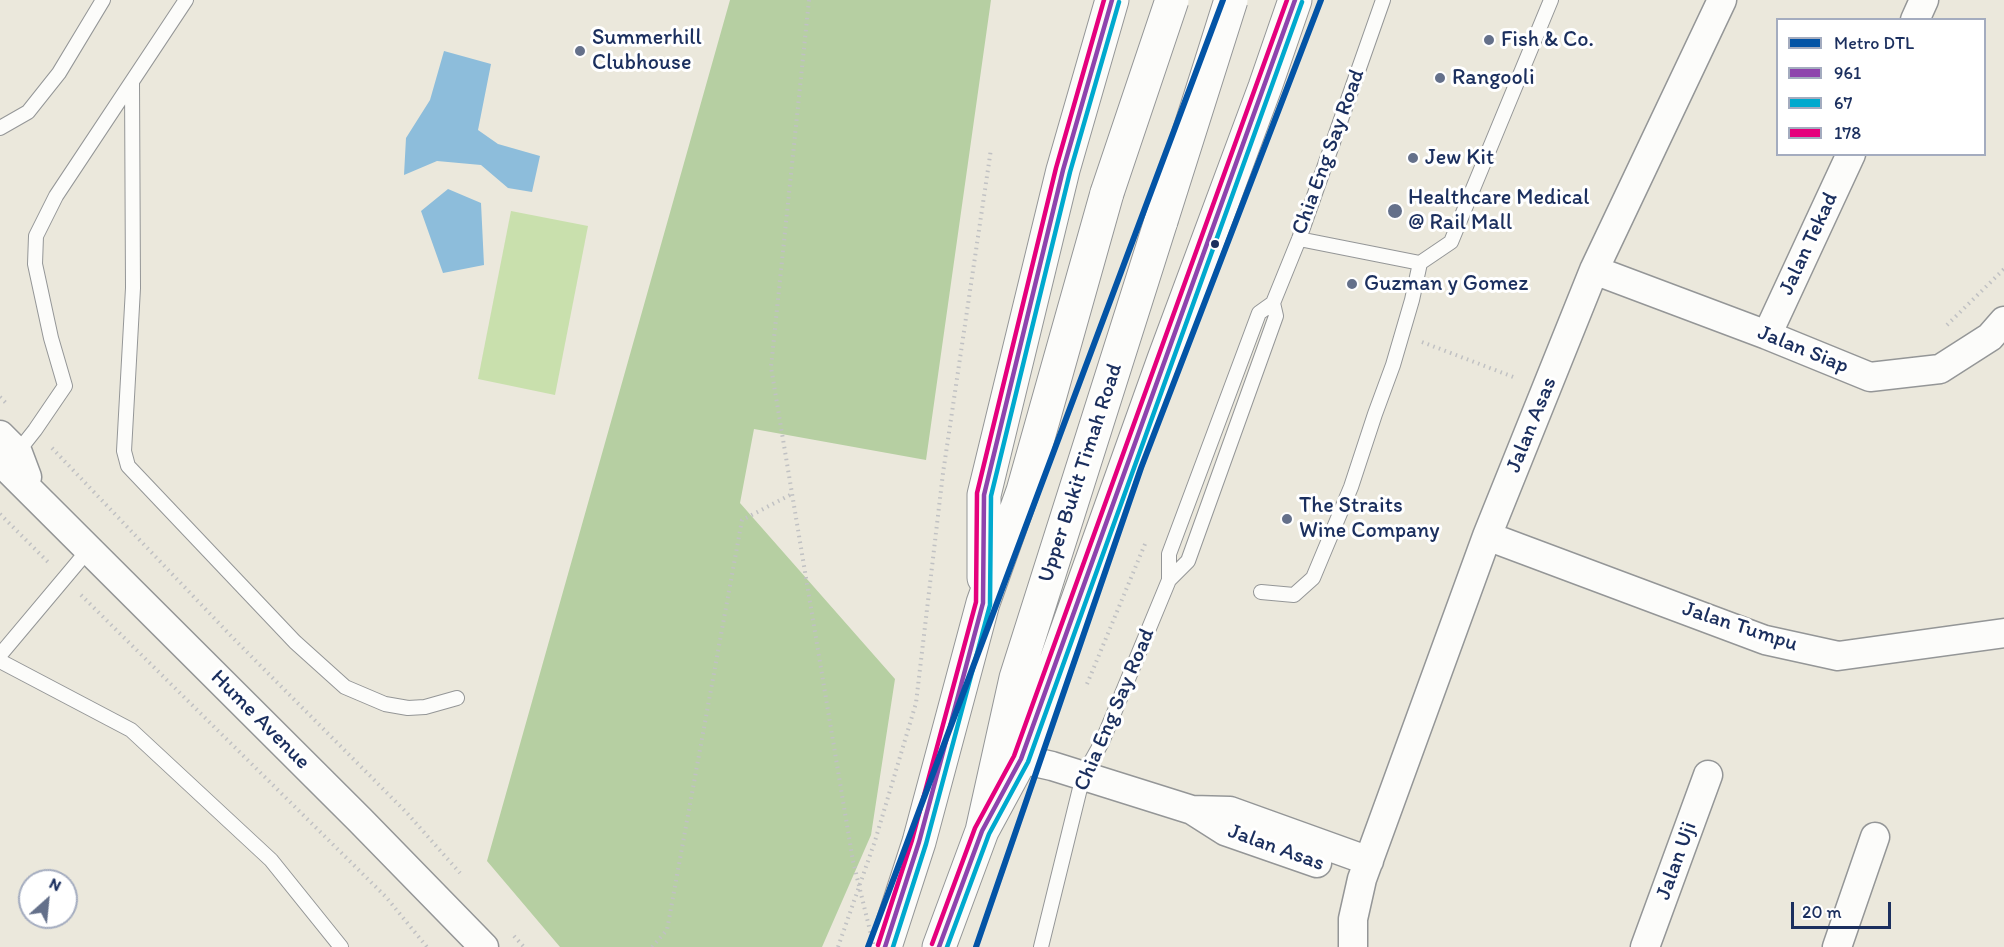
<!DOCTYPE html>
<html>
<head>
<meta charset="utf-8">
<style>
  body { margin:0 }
  #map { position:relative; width:2004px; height:947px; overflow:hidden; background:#ebe8dc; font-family:Itim,sans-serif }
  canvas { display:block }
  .legend { position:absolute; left:1776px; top:18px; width:210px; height:138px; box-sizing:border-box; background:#fff; border:2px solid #a4acbf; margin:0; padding:8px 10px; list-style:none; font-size:18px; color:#1b2f5e }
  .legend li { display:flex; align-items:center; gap:12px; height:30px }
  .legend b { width:30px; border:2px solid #a4acbf }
  .north { position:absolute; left:18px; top:869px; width:60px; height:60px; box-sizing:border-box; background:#fff; border:2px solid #a4acbf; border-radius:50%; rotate:27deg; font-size:16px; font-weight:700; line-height:24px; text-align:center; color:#1b2f5e }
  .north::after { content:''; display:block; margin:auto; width:21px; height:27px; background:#64708a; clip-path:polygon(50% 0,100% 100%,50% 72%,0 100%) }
  .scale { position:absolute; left:1791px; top:902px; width:100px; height:27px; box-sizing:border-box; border:3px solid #1b2f5e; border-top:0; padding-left:8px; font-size:18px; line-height:21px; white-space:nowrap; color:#1b2f5e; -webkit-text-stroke:4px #fff; paint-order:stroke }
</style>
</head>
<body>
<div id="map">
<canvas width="2004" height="947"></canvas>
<ul class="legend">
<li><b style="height:8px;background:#0354a6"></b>Metro DTL</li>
<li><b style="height:8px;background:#8e44ad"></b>961</li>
<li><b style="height:8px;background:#00a9ce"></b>67</li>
<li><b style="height:8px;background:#e5007d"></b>178</li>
</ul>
<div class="north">N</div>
<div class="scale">20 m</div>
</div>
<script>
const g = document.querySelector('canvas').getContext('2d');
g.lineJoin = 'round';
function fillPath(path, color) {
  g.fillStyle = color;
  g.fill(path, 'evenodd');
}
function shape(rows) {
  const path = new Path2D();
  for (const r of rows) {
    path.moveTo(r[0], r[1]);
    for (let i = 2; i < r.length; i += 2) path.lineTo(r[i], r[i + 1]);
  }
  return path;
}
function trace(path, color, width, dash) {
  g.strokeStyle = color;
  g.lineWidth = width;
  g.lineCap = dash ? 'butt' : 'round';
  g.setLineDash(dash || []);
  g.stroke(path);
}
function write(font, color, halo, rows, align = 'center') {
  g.font = font + ' Itim,sans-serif';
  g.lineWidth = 6;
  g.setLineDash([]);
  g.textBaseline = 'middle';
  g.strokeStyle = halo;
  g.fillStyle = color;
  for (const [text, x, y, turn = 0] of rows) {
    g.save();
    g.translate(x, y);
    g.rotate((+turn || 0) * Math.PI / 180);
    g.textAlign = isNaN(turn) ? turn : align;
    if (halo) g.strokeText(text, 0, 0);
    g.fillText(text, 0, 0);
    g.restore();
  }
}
fillPath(shape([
  [511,211,588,226,555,395,478,379]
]), '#c9e0ad');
fillPath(shape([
  [730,0,991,0,926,460,754,429,740,503,895,679,871,835,822,947,560,947,487,861]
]), '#b6cfa2');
fillPath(shape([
  [444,51,491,64,478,130,498,144,540,156,532,192,508,188,481,165,437,161,404,175,406,138,430,100],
  [448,189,481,203,484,265,443,273,421,211]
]), '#8dbddb');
const service = shape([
  [132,82,133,288,124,451,128,466,295,642,345,687,385,704,408,708,425,707,457,698],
  [0,128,28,112,59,73,103,0],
  [1299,239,1420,263,1451,242,1551,0],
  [16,454,35,430,65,386,51,338,35,264,36,236,56,196,186,0],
  [1169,580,1169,554,1259,313,1273,303,1299,239,1383,0],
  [1261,592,1294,595,1313,578,1351,487,1375,414,1393,365,1412,300,1420,263],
  [0,655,89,549],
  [0,661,131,730,271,860,341,947],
  [1041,947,1083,776,1102,742,1169,580,1188,561,1276,316,1273,303]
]);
const minor = shape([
  [1915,20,1924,0],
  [1594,270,1767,335,1870,377,1940,369,1990,337,2004,321],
  [1767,335,1851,154],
  [0,435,18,453,27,477],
  [0,461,360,820,484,947],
  [1487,536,1765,640,1838,656,2004,633],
  [1021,759,1052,766,1192,810,1230,811,1369,861],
  [1192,810,1225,831,1317,863],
  [1353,947,1353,919,1362,879,1487,536,1594,270,1722,0],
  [1645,947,1708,775],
  [1837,947,1875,837]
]);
const trunk = shape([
  [984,578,984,495,1063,170,1112,0],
  [982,831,1021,759,1164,359,1265,87,1295,0],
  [885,947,919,842,983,603,1023,491,1107,193],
  [939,947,982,831,1016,678,1161,221]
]);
trace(service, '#949697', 16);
trace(minor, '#949697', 31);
trace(trunk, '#949697', 35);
trace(shape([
  [809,0,771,367,853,861],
  [1947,325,2004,269],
  [1422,342,1516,378],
  [0,397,8,405],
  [52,448,234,639,407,813,460,873],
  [0,514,48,562],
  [81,595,386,897,427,947],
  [1087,684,1145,544],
  [514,936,524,947],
  [652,947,667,930,742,520,792,494],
  [838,947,875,841,916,703,943,473,991,149]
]), '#c0c1c3', 4, [1.5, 4.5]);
trace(service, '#fcfcfa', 14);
trace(minor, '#fcfcfa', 28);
trace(trunk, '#fcfcfa', 33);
const trunkBridge = shape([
  [1107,193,1172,0],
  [1161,221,1231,0]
]);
trace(trunkBridge, '#949697', 35, []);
trace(shape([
  [853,861,874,947]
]), '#c0c1c3', 4, [1.5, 4.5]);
trace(trunkBridge, '#fcfcfa', 33);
trace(shape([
  [885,947,919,842,983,603,984,495,1063,170,1112,0],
  [939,947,982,831,1021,759,1295,0]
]), '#8e44ad', 4.5);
trace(shape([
  [893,947,926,844,990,605,991,496,1070,172,1119,2],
  [947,947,989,834,1028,762,1302,2]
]), '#00a9ce', 4.5);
trace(shape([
  [932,944,975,828,1014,756,1287,0],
  [878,945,912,840,976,602,977,493,1056,168,1104,0]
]), '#e5007d', 4.5);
trace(shape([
  [868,947,1223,0],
  [976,947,1141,468,1321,0]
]), '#0354a6', 6);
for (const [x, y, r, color] of [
  [1489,40,6,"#64708a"],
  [580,51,6,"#64708a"],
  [1440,78,6,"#64708a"],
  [1413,158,6,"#64708a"],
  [1395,211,8,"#64708a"],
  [1215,244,5,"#1b2f5e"],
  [1352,284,6,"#64708a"],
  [1287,519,6,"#64708a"]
]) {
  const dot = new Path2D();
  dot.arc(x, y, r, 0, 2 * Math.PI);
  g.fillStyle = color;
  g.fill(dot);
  trace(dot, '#fff', 2);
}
write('22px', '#1b2f5e', '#fff', [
  ["Summerhill",592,38],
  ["Clubhouse",592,63],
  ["Fish & Co.",1501,40],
  ["Rangooli",1452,78],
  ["Jew Kit",1425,158],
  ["Healthcare Medical",1408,198],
  ["@ Rail Mall",1408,223],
  ["Guzman y Gomez",1364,284],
  ["The Straits",1299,506],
  ["Wine Company",1299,531]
], 'left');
write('22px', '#1b2f5e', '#fff', [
  ["Chia Eng Say Road",1329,152,-70],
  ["Jalan Tekad",1809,244,-65],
  ["Jalan Siap",1803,350,22],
  ["Jalan Asas",1532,425,-68],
  ["Upper Bukit Timah Road",1081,473,-72],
  ["Jalan Tumpu",1740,627,18],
  ["Chia Eng Say Road",1115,710,-67],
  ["Hume Avenue",260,720,45],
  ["Jalan Asas",1276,848,20],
  ["Jalan Uji",1677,861,-70]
]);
</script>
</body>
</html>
